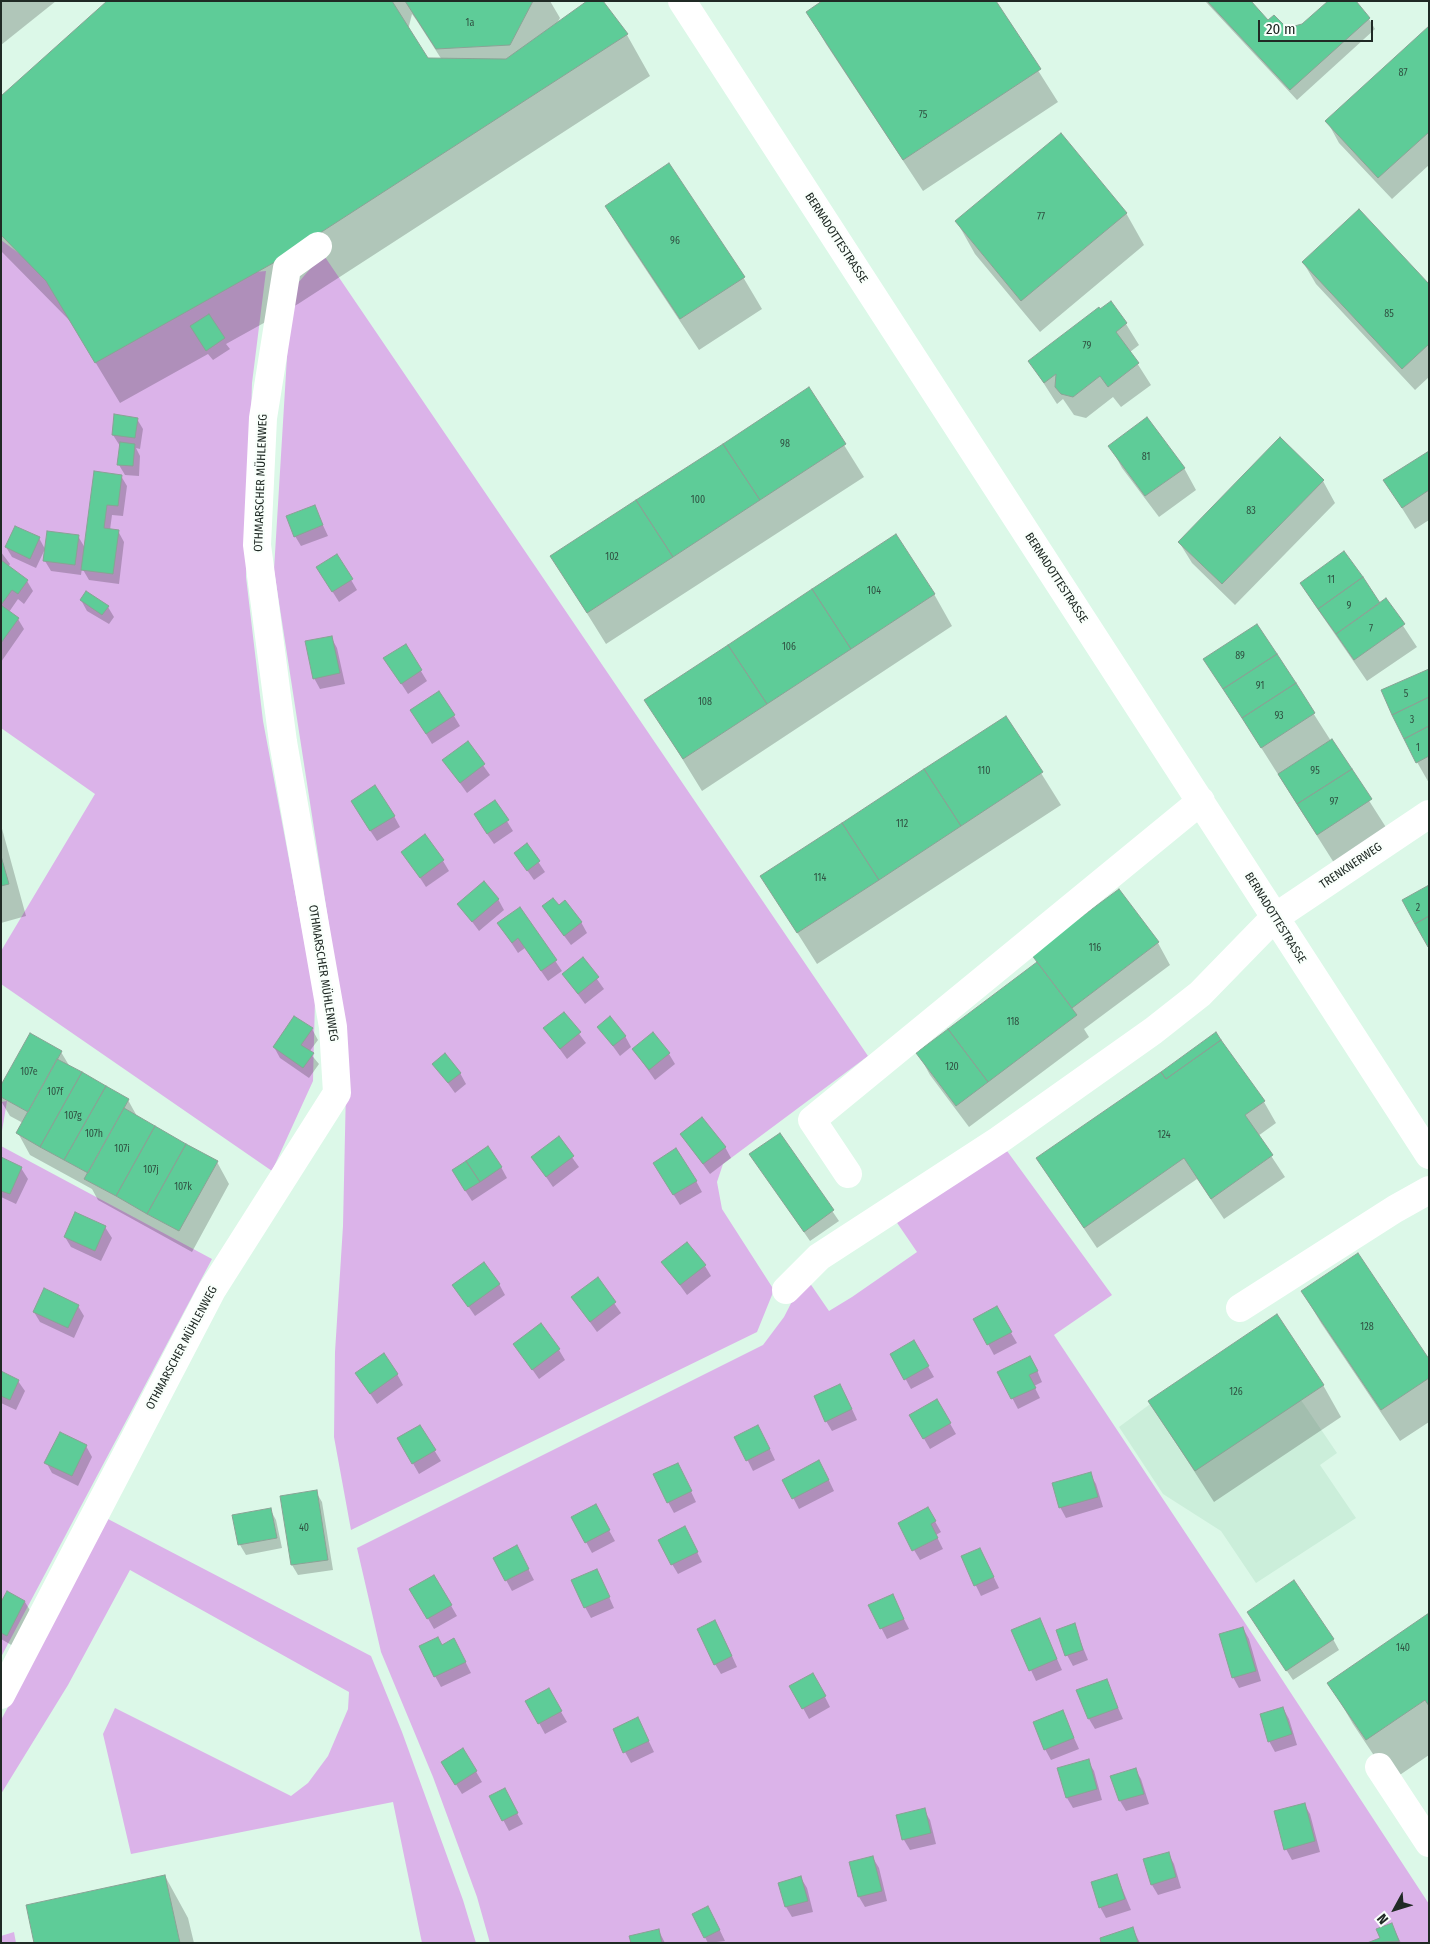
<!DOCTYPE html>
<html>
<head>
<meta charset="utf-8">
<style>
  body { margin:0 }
  #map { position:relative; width:1430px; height:1944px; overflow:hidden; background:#dcf8e8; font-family:"Fira Sans Condensed",sans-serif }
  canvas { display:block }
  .frame { position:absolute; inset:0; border:2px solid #202a25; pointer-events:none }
  .north { position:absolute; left:1370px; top:1884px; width:50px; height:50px; -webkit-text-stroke:4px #f9fffb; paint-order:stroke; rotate:231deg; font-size:14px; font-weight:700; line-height:20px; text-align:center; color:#202a25 }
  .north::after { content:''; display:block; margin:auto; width:18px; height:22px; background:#202a25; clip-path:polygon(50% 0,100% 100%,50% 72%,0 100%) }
  .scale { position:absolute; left:1258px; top:20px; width:115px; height:22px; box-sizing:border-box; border:2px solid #202a25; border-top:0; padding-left:6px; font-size:15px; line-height:18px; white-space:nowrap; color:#202a25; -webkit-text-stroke:4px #f9fffb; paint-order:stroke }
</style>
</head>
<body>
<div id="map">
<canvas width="1430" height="1944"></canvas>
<div class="frame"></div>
<div class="north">N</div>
<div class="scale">20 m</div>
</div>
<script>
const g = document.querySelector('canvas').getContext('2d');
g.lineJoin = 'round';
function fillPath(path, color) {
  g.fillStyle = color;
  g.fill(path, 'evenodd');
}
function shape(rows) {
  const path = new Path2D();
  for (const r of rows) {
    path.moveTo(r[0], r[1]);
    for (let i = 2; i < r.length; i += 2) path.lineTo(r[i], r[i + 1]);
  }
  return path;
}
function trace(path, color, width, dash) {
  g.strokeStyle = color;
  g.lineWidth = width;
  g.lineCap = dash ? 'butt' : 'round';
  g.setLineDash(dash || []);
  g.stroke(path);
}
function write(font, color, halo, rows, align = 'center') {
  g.font = font + ' "Fira Sans Condensed",sans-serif';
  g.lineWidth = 4.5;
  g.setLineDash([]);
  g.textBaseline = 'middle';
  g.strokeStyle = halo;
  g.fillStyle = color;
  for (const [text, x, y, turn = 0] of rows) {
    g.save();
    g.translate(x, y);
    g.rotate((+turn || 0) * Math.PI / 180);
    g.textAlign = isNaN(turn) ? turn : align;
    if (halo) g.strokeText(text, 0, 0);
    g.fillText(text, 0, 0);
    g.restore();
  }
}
fillPath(shape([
  [1218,1354,1268,1368,1301,1400,1337,1453,1320,1465,1356,1518,1256,1583,1221,1531,1163,1494,1119,1427]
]), '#cbeeda');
fillPath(shape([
  [1,240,51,277,233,274,266,271,252,383,246,577,263,721,315,998,313,1081,272,1171,1,984,1,951,95,794,1,728],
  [323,254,868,1056,723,1164,717,1182,722,1209,774,1290,757,1332,351,1530,334,1437,335,1352,343,1226,347,1042,274,570,291,291],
  [7,1101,1,1137,1,1102],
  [999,1140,1112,1295,1054,1335,1230,1600,1429,1904,1429,1943,490,1943,477,1897,433,1777,381,1652,357,1548,763,1345,784,1317,805,1276,829,1311,852,1297,917,1252,889,1211],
  [1,1146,212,1259,1,1657],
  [108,1519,371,1656,402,1732,463,1900,476,1943,422,1943,393,1802,131,1854,103,1734,115,1708,291,1796,308,1783,328,1756,348,1709,349,1692,130,1570,68,1685,1,1794,1,1720],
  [14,1932,16,1943,1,1943,1,1936]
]), '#dbb3e9');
fillPath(shape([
  [1,1,56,1,1,45],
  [109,1,550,1,560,18,556,25,601,1,627,35,650,76,298,304,226,344,230,349,213,360,208,354,120,403,71,322,1,251,1,98],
  [412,14,417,21,442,60,427,60,408,30],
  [994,1,1058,102,923,191,826,44,808,12],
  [1205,1,1249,1,1268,22,1287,29,1369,19,1375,29,1297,100],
  [1429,27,1429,165,1392,199,1339,143,1327,121],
  [606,206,743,277,762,309,699,350,625,238],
  [1126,213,1144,245,1040,332,975,254,957,222],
  [1303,262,1429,286,1429,377,1415,390,1316,284],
  [1126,324,1139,345,1130,352,1151,385,1121,407,1113,397,1086,418,1074,415,1063,399,1057,404,1030,362],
  [809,389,864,477,606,644,552,557],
  [137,419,143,429,140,449,136,448,140,456,139,476,125,475,119,465,120,446,113,435],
  [1110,446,1184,468,1196,490,1159,517,1122,468],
  [1429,452,1429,520,1415,529,1385,481],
  [121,476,127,486,123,516,112,515,110,530,118,531,124,542,119,584,89,580,82,568,81,575,51,571,45,561,78,536,85,548],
  [1323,481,1335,503,1235,605,1192,563,1179,542],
  [314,506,328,536,301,546,295,536],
  [39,538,45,549,36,568,12,557,6,547],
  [1,552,10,564,8,567,27,581,33,591,24,604,18,599,9,612,18,619,24,629,1,662],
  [337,556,357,590,339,602,324,578],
  [1301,583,1380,604,1386,600,1417,647,1367,681,1314,604],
  [934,594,952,626,702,791,646,700],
  [81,600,108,607,114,617,109,624,87,611],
  [1257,625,1389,832,1336,866,1205,659],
  [331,637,337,648,345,684,320,689,314,678],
  [405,645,427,681,408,694,391,668],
  [1429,670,1429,783,1417,762],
  [454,716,460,726,432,744,418,721],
  [1006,717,1061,805,817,964,762,877],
  [467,743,490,775,467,793,444,761],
  [495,802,513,831,494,844,481,825],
  [358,812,394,816,400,827,377,841],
  [1,825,26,916,1,923],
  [527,845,545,872,534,880,522,863],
  [403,852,443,861,449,871,426,887],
  [1118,890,1158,943,1170,965,1084,1029,1089,1037,969,1127,930,1075,918,1053,1038,963],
  [498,899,504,910,479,931,459,904],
  [520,909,562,971,548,981,525,948,518,953,499,924],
  [550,917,581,922,587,933,571,945],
  [582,958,604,989,585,1004,563,974],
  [564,1014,586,1043,567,1059,545,1029],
  [599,1027,625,1036,631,1047,620,1056],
  [312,1029,318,1040,309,1052,319,1064,309,1078,280,1058,274,1047],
  [633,1049,669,1054,675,1064,655,1080],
  [61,1052,70,1067,128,1100,138,1118,217,1162,229,1184,192,1252,98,1200,92,1189,30,1155,18,1133,23,1123,10,1116,1,1101,1,1088],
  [434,1064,460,1073,466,1084,455,1093],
  [1264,1102,1276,1123,1258,1136,1285,1177,1224,1219,1197,1179,1097,1248,1037,1159],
  [681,1134,725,1147,731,1158,710,1174],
  [780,1134,839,1221,810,1241,757,1164],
  [558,1138,579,1167,553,1187,533,1158],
  [1,1159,21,1168,28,1179,16,1204,1,1197],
  [501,1167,507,1178,472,1201,459,1181],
  [660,1173,696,1181,702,1192,680,1205],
  [76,1214,105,1227,112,1238,101,1261,71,1247,65,1237],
  [663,1262,705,1266,711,1276,687,1295],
  [597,1279,621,1313,597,1332,579,1307],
  [499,1284,505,1295,475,1316,454,1285],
  [1302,1291,1429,1361,1429,1422,1400,1441,1321,1323],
  [78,1306,84,1316,74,1338,40,1322,34,1312],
  [996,1308,1017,1343,994,1355,975,1320],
  [914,1342,934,1377,911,1389,892,1354],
  [515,1345,559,1350,565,1360,539,1379],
  [1036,1368,1042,1382,1034,1386,1040,1398,1018,1409,999,1373],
  [1,1373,18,1381,25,1391,16,1410,1,1403],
  [357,1374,397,1374,403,1385,377,1404],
  [1323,1385,1341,1417,1214,1502,1149,1401],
  [846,1396,857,1420,832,1431,826,1421],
  [937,1401,956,1434,930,1449,911,1416],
  [419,1426,441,1461,419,1474,399,1439],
  [736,1437,764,1437,775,1460,753,1471],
  [86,1446,92,1457,78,1486,52,1473,46,1462],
  [825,1472,834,1491,799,1509,784,1480],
  [1090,1474,1096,1484,1103,1507,1066,1518,1060,1507],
  [683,1475,696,1502,674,1513,668,1502],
  [316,1492,322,1502,333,1570,298,1575,292,1565],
  [270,1509,276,1520,282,1548,246,1555,240,1545,234,1516],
  [928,1509,941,1532,936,1535,943,1549,920,1560,914,1550],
  [601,1516,615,1541,592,1553,573,1518],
  [690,1538,702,1562,678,1574,672,1564],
  [980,1549,999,1588,981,1596,962,1557],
  [522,1557,534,1580,512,1591,494,1558],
  [434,1576,457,1616,434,1629,411,1589],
  [602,1581,614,1608,591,1618,585,1607],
  [892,1595,909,1629,887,1639,870,1606],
  [25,1602,31,1612,13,1646,1,1639,1,1604],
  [1429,1614,1429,1755,1391,1781,1353,1724,1329,1683],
  [1039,1619,1062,1670,1036,1681,1013,1631],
  [1254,1622,1333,1639,1339,1650,1293,1680],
  [1074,1625,1088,1660,1073,1666,1067,1655],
  [1243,1628,1249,1639,1261,1681,1239,1688,1233,1677],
  [721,1632,737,1667,721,1674,715,1664],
  [442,1646,460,1651,471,1673,441,1687,435,1676],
  [1106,1680,1123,1719,1095,1729,1089,1719],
  [819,1685,830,1707,809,1719,791,1686],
  [548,1690,567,1722,545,1734,527,1701],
  [1283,1708,1289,1719,1297,1745,1275,1752,1269,1741],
  [1062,1711,1079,1749,1051,1760,1045,1749],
  [643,1729,654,1752,631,1763,625,1752],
  [463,1749,482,1782,462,1794,442,1762],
  [1088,1761,1094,1771,1102,1800,1073,1808,1067,1798,1059,1769],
  [1135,1769,1141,1779,1149,1804,1126,1811,1120,1801],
  [504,1790,523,1824,509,1831,491,1797],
  [1304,1804,1310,1814,1320,1852,1292,1860,1286,1849],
  [924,1810,930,1820,936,1844,910,1850,904,1840,898,1816],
  [1168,1853,1174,1864,1181,1888,1158,1895,1152,1885],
  [873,1858,879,1868,887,1901,865,1907,859,1897,851,1863],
  [165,1876,188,1918,194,1943,36,1943],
  [1117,1876,1131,1910,1106,1918,1100,1907],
  [801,1878,807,1888,813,1912,792,1917,786,1907,780,1883],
  [693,1915,714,1918,725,1941,708,1943],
  [1392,1925,1401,1943,1371,1943,1381,1939],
  [1133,1929,1140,1943,1102,1943],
  [659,1931,665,1943,632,1943]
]), '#0003');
const building = shape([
  [107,1,392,1,428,58,506,59,587,1,603,1,628,34,275,262,95,363,46,281,1,235,1,96,107,1],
  [405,1,533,1,510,45,436,49,405,1],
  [822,1,996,1,1041,69,903,160,806,12,822,1],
  [1207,1,1251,1,1268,20,1274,15,1287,28,1302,24,1328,1,1356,1,1370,18,1290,90,1207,1],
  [1429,26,1429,132,1378,178,1325,121,1429,26],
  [1061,133,1127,213,1021,301,955,221,1061,133],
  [669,163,745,277,680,319,605,206,669,163],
  [1359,209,1429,284,1429,344,1402,369,1302,262,1359,209],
  [1111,301,1127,323,1116,332,1139,363,1108,387,1100,376,1073,397,1061,394,1055,387,1056,374,1044,383,1028,361,1099,307,1100,309,1111,301],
  [209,314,225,338,206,351,190,326,209,314],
  [809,387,846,444,760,500,723,444,809,387],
  [114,414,138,418,135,438,112,435,114,414],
  [1147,417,1185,468,1145,496,1108,446,1147,417],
  [1280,437,1324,480,1222,584,1178,542,1280,437],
  [120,442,135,444,133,466,117,465,120,442],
  [723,444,760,500,673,557,636,500,723,444],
  [1429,451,1429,490,1402,508,1383,480,1429,451],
  [94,471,122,475,118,506,107,505,104,528,119,530,113,574,81,570,94,471],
  [636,500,673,557,587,613,550,556,636,500],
  [315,505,323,525,294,537,286,516,315,505],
  [15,526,40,537,30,559,5,547,15,526],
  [47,531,79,535,75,565,43,561,47,531],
  [896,534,935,594,851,649,812,589,896,534],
  [1344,551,1363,577,1318,609,1300,583,1344,551],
  [337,554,353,579,332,592,316,567,337,554],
  [1,560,28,580,18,594,12,590,1,605,19,618,1,643,1,560],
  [1363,577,1380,603,1336,634,1318,609,1363,577],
  [812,589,851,649,767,704,728,645,812,589],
  [86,591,109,606,102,615,80,600,86,591],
  [1386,598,1405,624,1354,660,1336,634,1386,598],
  [1257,624,1277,654,1223,689,1203,659,1257,624],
  [332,636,340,673,313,679,305,641,332,636],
  [406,644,422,670,401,684,383,658,406,644],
  [728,645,767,704,683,759,644,700,728,645],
  [1277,654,1296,683,1242,718,1223,689,1277,654],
  [1429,669,1429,697,1392,715,1381,690,1429,669],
  [1296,683,1315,713,1261,748,1242,718,1296,683],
  [439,691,455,715,426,734,410,710,439,691],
  [1429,697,1429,726,1404,739,1392,715,1429,697],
  [1006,716,1043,772,961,826,924,769,1006,716],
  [1429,726,1429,756,1416,763,1404,739,1429,726],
  [1332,739,1352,769,1297,804,1278,774,1332,739],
  [468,741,485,764,460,783,442,760,468,741],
  [924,769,961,826,879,880,842,823,924,769],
  [1352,769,1372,799,1317,835,1297,804,1352,769],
  [375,785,395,816,370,831,351,801,375,785],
  [495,800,509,820,487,834,474,814,495,800],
  [842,823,879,880,797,933,760,876,842,823],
  [425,834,444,860,420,878,401,852,425,834],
  [527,843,540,861,527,871,514,853,527,843],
  [1,856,9,884,1,886,1,856],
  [484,881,499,899,472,922,457,904,484,881],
  [1429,885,1429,916,1415,924,1402,900,1429,885],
  [1119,889,1159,942,1072,1008,1031,954,1119,889],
  [553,898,559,905,565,900,582,922,564,936,542,906,553,898],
  [520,907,557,960,541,971,518,938,512,943,497,923,520,907],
  [1429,916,1429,946,1428,947,1415,924,1429,916],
  [583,957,599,977,578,994,562,974,583,957],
  [1037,962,1077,1015,988,1082,948,1029,1037,962],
  [564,1012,581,1032,560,1049,543,1028,564,1012],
  [294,1016,313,1028,301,1045,314,1053,303,1068,273,1047,294,1016],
  [610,1016,626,1036,613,1046,597,1027,610,1016],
  [948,1029,988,1082,956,1106,916,1053,948,1029],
  [653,1032,670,1053,649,1070,632,1049,653,1032],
  [1216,1032,1221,1040,1166,1079,1161,1072,1216,1032],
  [30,1033,62,1051,28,1112,1,1097,1,1085,30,1033],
  [1221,1040,1265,1101,1245,1115,1273,1155,1211,1199,1184,1158,1084,1228,1036,1158,1161,1072,1166,1079,1221,1040],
  [445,1053,461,1073,448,1083,432,1064,445,1053],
  [57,1059,82,1072,40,1147,16,1133,57,1059],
  [82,1072,106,1086,64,1160,40,1147,82,1072],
  [106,1086,129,1099,88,1173,64,1160,106,1086],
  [124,1108,155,1126,116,1196,84,1179,124,1108],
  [702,1117,726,1147,703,1164,680,1134,702,1117],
  [155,1126,186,1144,147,1214,116,1196,155,1126],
  [780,1133,834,1210,804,1232,749,1154,780,1133],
  [559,1136,574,1156,546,1177,531,1157,559,1136],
  [186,1144,218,1161,179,1231,147,1214,186,1144],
  [488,1146,502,1167,480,1182,466,1161,488,1146],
  [676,1148,697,1181,673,1195,653,1163,676,1148],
  [1,1157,22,1167,10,1194,1,1191,1,1157],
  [466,1161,480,1182,465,1191,452,1170,466,1161],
  [75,1212,106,1226,95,1251,64,1237,75,1212],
  [687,1242,706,1265,680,1285,661,1262,687,1242],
  [1358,1253,1429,1359,1429,1378,1381,1410,1301,1291,1358,1253],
  [484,1262,500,1284,468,1307,452,1285,484,1262],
  [598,1277,616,1302,590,1322,571,1297,598,1277],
  [44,1288,79,1305,68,1328,33,1312,44,1288],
  [997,1306,1012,1332,987,1345,973,1319,997,1306],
  [1277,1314,1324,1385,1195,1471,1148,1401,1277,1314],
  [541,1323,560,1349,532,1370,513,1344,541,1323],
  [914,1340,929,1366,904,1380,890,1354,914,1340],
  [384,1353,398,1374,370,1394,355,1373,384,1353],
  [1030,1356,1038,1371,1029,1375,1036,1388,1011,1399,997,1372,1030,1356],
  [1,1371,19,1380,10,1400,1,1396,1,1371],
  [840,1384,852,1409,825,1422,814,1396,840,1384],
  [937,1399,951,1423,923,1439,909,1415,937,1399],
  [420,1425,436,1450,412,1464,397,1438,420,1425],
  [758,1425,770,1449,746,1461,734,1437,758,1425],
  [60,1432,87,1445,72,1476,44,1463,60,1432],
  [819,1460,829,1480,792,1499,782,1480,819,1460],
  [678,1463,692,1491,667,1503,653,1474,678,1463],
  [1091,1472,1098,1497,1059,1508,1052,1483,1091,1472],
  [317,1490,328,1560,291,1565,280,1496,317,1490],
  [596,1504,610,1530,585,1543,571,1517,596,1504],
  [928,1507,936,1521,931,1524,938,1538,912,1551,898,1523,928,1507],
  [271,1508,277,1538,238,1545,232,1515,271,1508],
  [685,1526,698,1552,671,1565,658,1540,685,1526],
  [517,1545,529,1569,505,1581,493,1558,517,1545],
  [980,1548,994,1577,974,1586,961,1556,980,1548],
  [597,1569,610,1597,584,1608,571,1580,597,1569],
  [434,1575,452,1605,427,1619,409,1589,434,1575],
  [1294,1580,1334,1639,1286,1671,1247,1612,1294,1580],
  [7,1591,25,1601,7,1636,1,1633,1,1602,7,1591],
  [893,1594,904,1619,880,1629,868,1605,893,1594],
  [1429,1613,1429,1706,1425,1700,1366,1740,1327,1683,1429,1613],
  [1040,1618,1057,1659,1029,1671,1011,1630,1040,1618],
  [715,1620,732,1656,714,1665,697,1629,715,1620],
  [1075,1623,1083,1650,1065,1656,1056,1630,1075,1623],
  [1243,1627,1256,1671,1232,1678,1219,1634,1243,1627],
  [438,1637,442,1645,454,1638,466,1662,434,1677,419,1646,438,1637],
  [813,1673,826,1696,802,1709,789,1686,813,1673],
  [1107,1679,1118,1708,1088,1719,1076,1690,1107,1679],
  [549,1688,562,1711,538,1724,525,1701,549,1688],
  [1283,1707,1292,1734,1268,1742,1260,1714,1283,1707],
  [1063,1710,1074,1738,1044,1750,1033,1722,1063,1710],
  [638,1717,649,1741,623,1753,613,1729,638,1717],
  [463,1748,477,1771,455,1785,441,1762,463,1748],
  [1089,1759,1097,1789,1066,1798,1057,1768,1089,1759],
  [1136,1768,1144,1794,1119,1801,1110,1776,1136,1768],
  [505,1788,518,1813,502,1821,489,1796,505,1788],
  [1305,1803,1315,1841,1284,1850,1274,1811,1305,1803],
  [925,1808,931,1833,902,1840,896,1815,925,1808],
  [1169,1852,1176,1877,1151,1885,1143,1859,1169,1852],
  [873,1856,882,1891,858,1897,849,1862,873,1856],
  [1117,1874,1125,1899,1099,1908,1091,1882,1117,1874],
  [165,1875,180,1943,34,1943,26,1905,165,1875],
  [801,1876,808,1901,785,1907,778,1883,801,1876],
  [708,1906,720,1930,704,1938,692,1914,708,1906],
  [1392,1923,1399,1941,1367,1943,1380,1938,1376,1929,1392,1923],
  [1133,1927,1138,1943,1101,1943,1100,1938,1133,1927],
  [659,1929,662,1943,631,1943,629,1936,659,1929]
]);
fillPath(building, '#5ecc98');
trace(building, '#89a395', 1);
trace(shape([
  [682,1,1429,1155],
  [848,1174,812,1120,1201,801],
  [786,1290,819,1257,999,1140,1153,1031,1200,994,1274,918,1429,814],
  [1240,1308,1395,1209,1429,1190],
  [1,1695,212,1290,337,1093,333,1027,283,742,257,545,263,418,287,268,318,246],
  [1379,1767,1429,1843]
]), '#fff', 28);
write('10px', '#305242', null, [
  ["1a",470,23],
  ["87",1403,73],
  ["75",923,115],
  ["77",1041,217],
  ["96",675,241],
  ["85",1389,314],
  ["79",1087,346],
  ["98",785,444],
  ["81",1146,457],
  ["100",698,500],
  ["83",1251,511],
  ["102",612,557],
  ["11",1331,580],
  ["104",874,591],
  ["9",1349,606],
  ["7",1371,629],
  ["106",789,647],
  ["89",1240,656],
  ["91",1260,686],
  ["5",1406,694],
  ["108",705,702],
  ["93",1279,716],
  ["3",1412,720],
  ["1",1418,748],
  ["110",984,771],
  ["95",1315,771],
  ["97",1334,802],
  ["112",902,824],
  ["114",820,878],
  ["2",1418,908],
  ["116",1095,948],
  ["118",1013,1022],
  ["120",952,1067],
  ["107e",29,1072],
  ["107f",55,1092],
  ["107g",73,1116],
  ["107h",94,1134],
  ["124",1164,1135],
  ["107i",122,1149],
  ["107j",151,1170],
  ["107k",183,1187],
  ["128",1367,1327],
  ["126",1236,1392],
  ["40",304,1528],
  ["140",1403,1648]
]);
write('12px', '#202a25', '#f9fffb', [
  ["BERNADOTTESTRASSE",836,238,57],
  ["OTHMARSCHER MÜHLENWEG",261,483,-88],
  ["BERNADOTTESTRASSE",1056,578,57],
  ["TRENKNERWEG",1351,866,-34],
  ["BERNADOTTESTRASSE",1275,918,58],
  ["OTHMARSCHER MÜHLENWEG",323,973,81],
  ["OTHMARSCHER MÜHLENWEG",182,1348,-62]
]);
</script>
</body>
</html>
